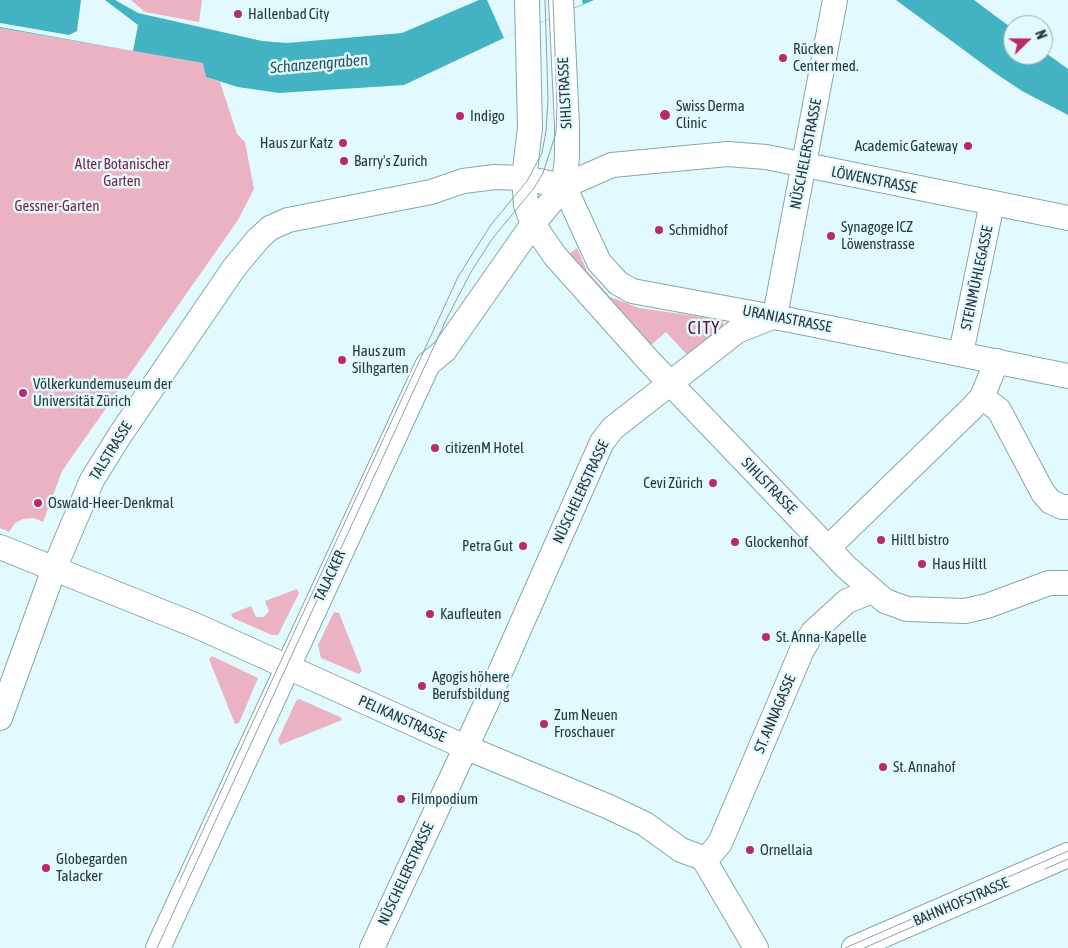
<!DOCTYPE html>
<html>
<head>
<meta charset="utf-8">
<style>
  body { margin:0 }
  #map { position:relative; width:1068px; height:948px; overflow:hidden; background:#e2f9fd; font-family:"Asap Condensed",sans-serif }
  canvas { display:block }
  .north { position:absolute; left:1003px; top:15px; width:50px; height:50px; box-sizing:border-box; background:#e2f9fd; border:1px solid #98acaf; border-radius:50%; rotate:68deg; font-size:14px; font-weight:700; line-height:20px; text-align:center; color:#29383a }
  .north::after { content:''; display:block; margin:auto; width:18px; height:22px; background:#b72c68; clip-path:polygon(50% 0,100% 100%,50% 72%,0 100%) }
</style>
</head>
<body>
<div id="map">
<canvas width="1068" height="948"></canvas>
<div class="north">N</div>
</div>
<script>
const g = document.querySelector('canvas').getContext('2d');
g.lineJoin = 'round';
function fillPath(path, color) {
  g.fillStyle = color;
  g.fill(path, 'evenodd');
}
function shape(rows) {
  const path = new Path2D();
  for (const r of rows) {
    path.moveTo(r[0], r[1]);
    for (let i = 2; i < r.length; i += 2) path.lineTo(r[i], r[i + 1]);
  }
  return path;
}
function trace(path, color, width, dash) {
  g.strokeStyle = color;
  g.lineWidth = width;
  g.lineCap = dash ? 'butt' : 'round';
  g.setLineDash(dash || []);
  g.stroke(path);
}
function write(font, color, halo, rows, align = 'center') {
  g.font = font + ' "Asap Condensed",sans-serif';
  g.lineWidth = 5;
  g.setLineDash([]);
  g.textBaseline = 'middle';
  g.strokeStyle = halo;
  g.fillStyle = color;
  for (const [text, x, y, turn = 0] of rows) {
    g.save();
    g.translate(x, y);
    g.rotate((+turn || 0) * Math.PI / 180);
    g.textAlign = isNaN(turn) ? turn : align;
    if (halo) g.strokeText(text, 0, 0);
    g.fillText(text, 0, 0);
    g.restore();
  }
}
fillPath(shape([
  [131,0,202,0,199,22,145,12],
  [0,28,204,63,206,77,220,82,237,134,245,142,254,189,238,220,62,471,43,522,34,518,23,519,15,523,9,532,0,528],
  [577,248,587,271,610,297,639,308,723,320,723,326,689,357,666,332,650,346,569,254],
  [297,589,299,593,278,635,272,635,233,618,231,614,251,606,256,617,264,617,269,611,265,601],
  [334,612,339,613,362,671,359,674,321,658,318,645],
  [212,656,258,678,239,723,235,724,209,659],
  [299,699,340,717,342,720,280,745,278,740,296,701]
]), '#eab2c2');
fillPath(shape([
  [0,0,115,0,138,13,262,41,287,43,402,33,479,0,594,0,504,38,404,85,279,93,238,87,206,77,203,63,0,28],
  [896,0,974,0,1013,29,1013,55,1043,55,1043,51,1068,69,1068,115,1022,91,995,73]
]), '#43b3c3');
fillPath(shape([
  [81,0,105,0,138,25,133,51,0,27,0,23,69,35,77,31],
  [487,0,582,0,583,4,504,38]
]), '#e2f9fd');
const minor = shape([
  [527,0,530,128,524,178,526,205,533,224,555,256,649,361,846,567,885,601,907,609,965,611,987,606,1049,583,1068,583],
  [561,0,567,125,567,157,564,186,599,262,618,283,632,291,790,320,1068,376],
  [775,316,835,0],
  [961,353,992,203],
  [982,397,999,410,1043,493,1051,502,1062,507,1068,507],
  [0,547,197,626,465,747,607,806,645,824,681,850,703,858,710,855,720,843,802,650,813,632,847,601,872,591],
  [828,548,971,409,982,397,997,361],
  [0,718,54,569,92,480,120,435,234,268,258,239,270,228,288,220,431,192,463,181,495,177,524,178,564,186],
  [703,858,756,948],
  [158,948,428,364,444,351,533,224,564,186,612,165,728,154,766,157,1068,218],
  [372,948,486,704,602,442,613,428,737,331,775,316],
  [854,948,1068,855]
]);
trace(minor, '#83a8ae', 26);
trace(minor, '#fff', 24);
trace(shape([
  [1045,869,1068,859],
  [179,882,458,277,490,226,527,181,542,153,546,131,548,99,545,0],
  [157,948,447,318,471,272,492,239,534,188,543,173,556,133,557,105,553,0],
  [845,948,1068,851],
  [864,948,919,924]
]), '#8ea1a5', 1);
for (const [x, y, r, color] of [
  [238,14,5,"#b72c68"],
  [783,58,5,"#b72c68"],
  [665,115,6,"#b72c68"],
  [460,116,5,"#b72c68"],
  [343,143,5,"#b72c68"],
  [968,146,5,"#b72c68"],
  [344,161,5,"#b72c68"],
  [659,230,5,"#b72c68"],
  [831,236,5,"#b72c68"],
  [342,360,5,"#b72c68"],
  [23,393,5,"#b72c68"],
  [435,448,5,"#b72c68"],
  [713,483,5,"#b72c68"],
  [38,503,5,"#b72c68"],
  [881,540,5,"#b72c68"],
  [735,542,5,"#b72c68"],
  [523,546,5,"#b72c68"],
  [922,564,5,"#b72c68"],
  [430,614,5,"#b72c68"],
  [766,637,5,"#b72c68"],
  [422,686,5,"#b72c68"],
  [544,724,5,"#b72c68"],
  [883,767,5,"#b72c68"],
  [401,799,5,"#b72c68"],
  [750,850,5,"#b72c68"],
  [46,868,5,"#b72c68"]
]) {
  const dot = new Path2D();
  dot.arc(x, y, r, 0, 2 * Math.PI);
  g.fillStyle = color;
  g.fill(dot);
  trace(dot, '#e2f9fd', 2);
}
write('15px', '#29383a', '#e2f9fd', [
  ["Hallenbad City",248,14],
  ["Rücken",793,49],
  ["Center med.",793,66],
  ["Swiss Derma",676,106],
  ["Clinic",676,123],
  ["Indigo",470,116],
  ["Haus zur Katz",333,143,"right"],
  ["Academic Gateway",958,146,"right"],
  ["Barry's Zurich",354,161],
  ["Synagoge ICZ",841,227],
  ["Löwenstrasse",841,244],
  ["Schmidhof",669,230],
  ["Haus zum",352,351],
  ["Silhgarten",352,368],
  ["Völkerkundemuseum der",33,384],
  ["Universität Zürich",33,401],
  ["citizenM Hotel",445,448],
  ["Cevi Zürich",703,483,"right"],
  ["Oswald-Heer-Denkmal",48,503],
  ["Hiltl bistro",891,540],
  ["Glockenhof",745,542],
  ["Petra Gut",513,546,"right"],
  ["Haus Hiltl",932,564],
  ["Kaufleuten",440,614],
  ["St. Anna-Kapelle",776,637],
  ["Agogis höhere",432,677],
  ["Berufsbildung",432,694],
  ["Zum Neuen",554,715],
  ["Froschauer",554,732],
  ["St. Annahof",893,767],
  ["Filmpodium",411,799],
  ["Ornellaia",760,850],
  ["Globegarden",56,859],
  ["Talacker",56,876]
], 'left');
write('15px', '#29383a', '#e2f9fd', [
  ["SIHLSTRASSE",565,93,-93],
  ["NÜSCHELERSTRASSE",806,154,-79],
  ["LÖWENSTRASSE",874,180,11],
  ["STEINMÜHLEGASSE",977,278,-78],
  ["URANIASTRASSE",787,319,11],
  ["TALSTRASSE",111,451,-58],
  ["SIHLSTRASSE",769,486,46],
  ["NÜSCHELERSTRASSE",581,492,-65],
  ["TALACKER",330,576,-65],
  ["ST. ANNAGASSE",775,714,-67],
  ["PELIKANSTRASSE",402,719,24],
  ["NÜSCHELERSTRASSE",406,874,-65],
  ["BAHNHOFSTRASSE",961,902,-23]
]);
write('15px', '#81244a', '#e2f9fd', [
  ["Alter Botanischer",122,164],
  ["Garten",122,181],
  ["Gessner-Garten",57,206]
]);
write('italic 16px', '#24545b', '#e2f9fd', [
  ["Schanzengraben",319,64,-5]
]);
g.letterSpacing = '1px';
write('18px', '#5b1833', '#e2f9fd', [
  ["CITY",704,328]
]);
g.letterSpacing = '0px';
</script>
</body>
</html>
